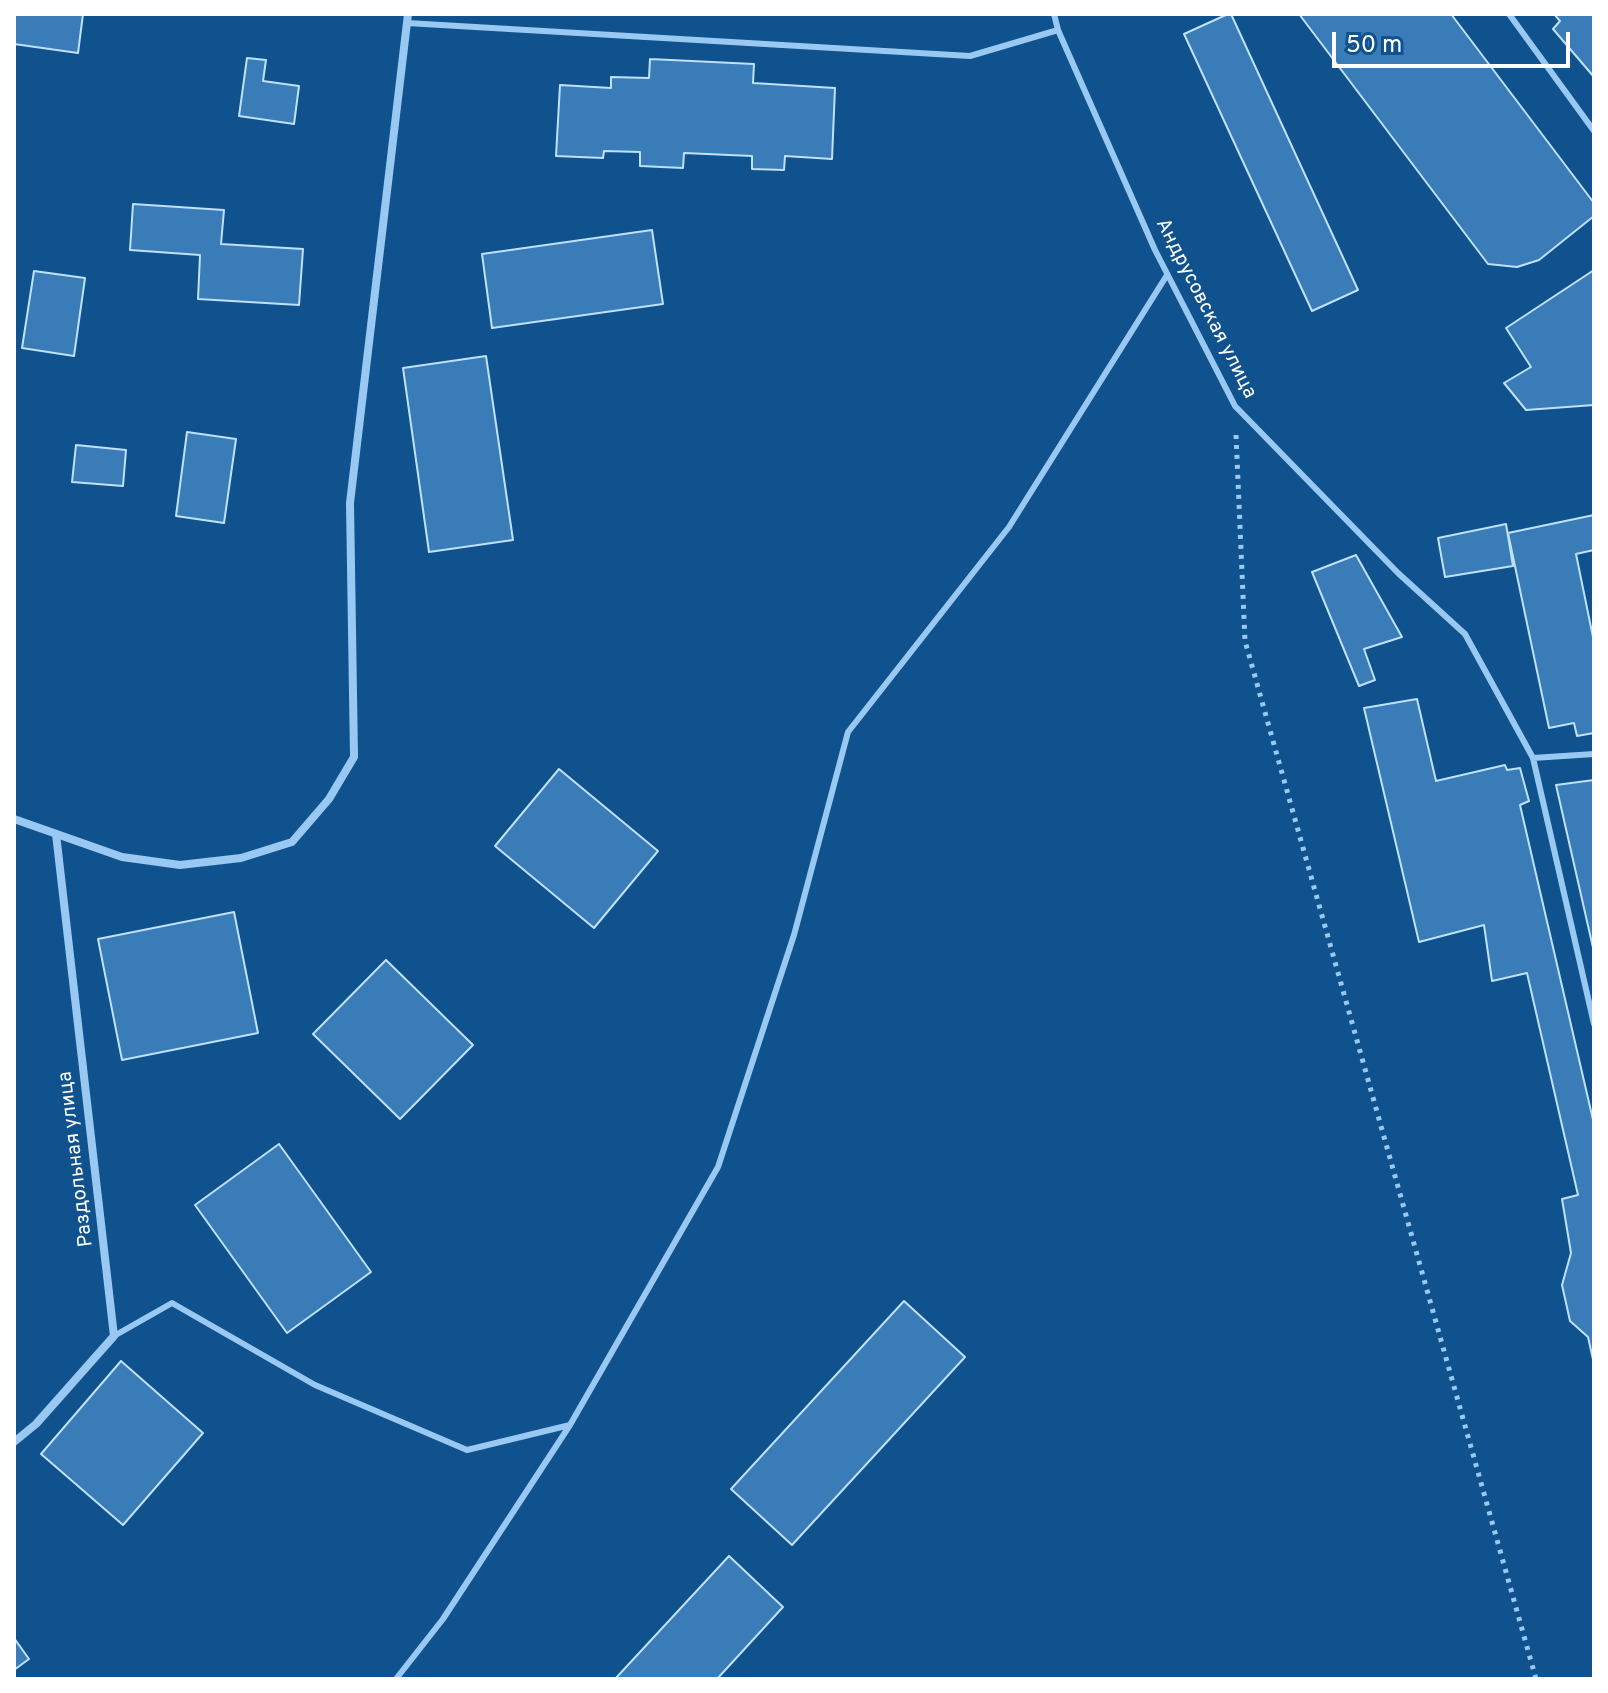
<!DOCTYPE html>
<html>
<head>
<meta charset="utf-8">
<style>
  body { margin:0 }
  #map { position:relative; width:1608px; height:1693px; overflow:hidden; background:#10528e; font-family:Overpass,sans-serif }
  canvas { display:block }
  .frame { position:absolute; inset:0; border:16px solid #fff; pointer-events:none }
  .scale { position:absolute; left:1332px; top:32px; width:238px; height:36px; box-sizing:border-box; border:4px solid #fff; border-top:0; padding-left:10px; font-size:24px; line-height:28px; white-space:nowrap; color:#fff; -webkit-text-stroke:6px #10528e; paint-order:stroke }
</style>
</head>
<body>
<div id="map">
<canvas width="1608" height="1693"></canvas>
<div class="frame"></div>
<div class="scale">50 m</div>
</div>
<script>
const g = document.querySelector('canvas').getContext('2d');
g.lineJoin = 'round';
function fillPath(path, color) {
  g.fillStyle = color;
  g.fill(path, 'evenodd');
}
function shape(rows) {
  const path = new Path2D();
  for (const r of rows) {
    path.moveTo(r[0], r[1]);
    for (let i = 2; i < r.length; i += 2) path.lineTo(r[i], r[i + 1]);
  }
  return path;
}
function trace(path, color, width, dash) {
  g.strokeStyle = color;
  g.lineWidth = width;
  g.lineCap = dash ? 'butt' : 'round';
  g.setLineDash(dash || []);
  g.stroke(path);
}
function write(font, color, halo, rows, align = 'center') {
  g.font = font + ' Overpass,sans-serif';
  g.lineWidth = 6;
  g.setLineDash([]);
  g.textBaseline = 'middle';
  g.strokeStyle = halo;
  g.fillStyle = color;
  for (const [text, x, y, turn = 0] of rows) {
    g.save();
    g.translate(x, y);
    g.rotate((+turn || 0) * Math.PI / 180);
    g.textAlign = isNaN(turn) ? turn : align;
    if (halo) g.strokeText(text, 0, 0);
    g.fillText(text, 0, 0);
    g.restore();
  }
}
const building = shape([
  [14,14,83,14,78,53,14,44,14,14],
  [1228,14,1231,14,1358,290,1312,311,1184,34,1228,14],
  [1299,14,1451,14,1594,203,1594,216,1539,260,1517,267,1488,264,1299,14],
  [1554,14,1594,14,1594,77,1553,29,1560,21,1554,14],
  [247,58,266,60,263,81,299,86,294,124,239,116,247,58],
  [650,59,754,64,753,83,835,88,832,159,785,156,784,170,752,169,752,156,684,153,683,168,640,166,640,152,604,151,603,158,556,156,560,85,611,88,611,77,649,78,650,59],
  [133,204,224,210,221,244,303,249,299,305,198,299,200,255,130,250,133,204],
  [652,230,663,304,492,328,482,254,652,230],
  [1594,270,1594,405,1526,410,1504,383,1531,367,1506,328,1594,270],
  [34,271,85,278,74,356,22,348,34,271],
  [486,356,513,540,429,552,403,368,486,356],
  [187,432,236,439,224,523,176,516,187,432],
  [76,445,126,450,123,486,72,482,76,445],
  [1594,515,1594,550,1576,554,1594,642,1594,733,1577,736,1574,723,1549,728,1508,533,1594,515],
  [1506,524,1513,566,1445,577,1438,538,1506,524],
  [1356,555,1402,637,1364,649,1375,680,1359,686,1312,572,1356,555],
  [1417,699,1436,781,1505,765,1507,770,1520,768,1529,801,1520,805,1594,1124,1594,1364,1588,1337,1570,1321,1562,1285,1571,1253,1562,1199,1578,1195,1527,973,1492,981,1484,925,1419,942,1364,708,1417,699],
  [559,769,658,851,594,928,495,846,559,769],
  [1594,780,1594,952,1556,785,1594,780],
  [234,912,258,1033,122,1060,98,939,234,912],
  [386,960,473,1045,400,1119,313,1034,386,960],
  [279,1144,371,1272,287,1333,195,1205,279,1144],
  [904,1301,965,1357,792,1545,731,1489,904,1301],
  [121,1361,203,1433,123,1525,41,1454,121,1361],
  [729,1556,783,1607,717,1679,615,1679,729,1556],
  [14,1638,29,1659,14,1670,14,1638]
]);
fillPath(building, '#397cb8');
trace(building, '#c0e1fd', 2);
trace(shape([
  [1236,435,1245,641,1536,1679]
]), '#99c9f2', 5, [4, 6]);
trace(shape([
  [1054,14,1058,30,1155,250,1235,406,1398,573,1465,634,1533,758,1594,754],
  [1509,14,1594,131],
  [407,23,970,56,1058,30],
  [1533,758,1594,1024],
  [114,1336,172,1303,315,1385,467,1450,570,1425,718,1167,794,935,848,732,1009,527,1167,275],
  [396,1679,443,1619,570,1425]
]), '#99c9f2', 6);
trace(shape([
  [14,819,122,857,180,865,241,858,292,842,329,799,354,757,350,503,408,14],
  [14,1442,36,1424,114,1336,56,834]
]), '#99c9f2', 8);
write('20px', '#fff', '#10528e', [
  ["Андрусовская улица",1205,309,63],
  ["Раздольная улица",77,1159,-97]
]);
</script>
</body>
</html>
